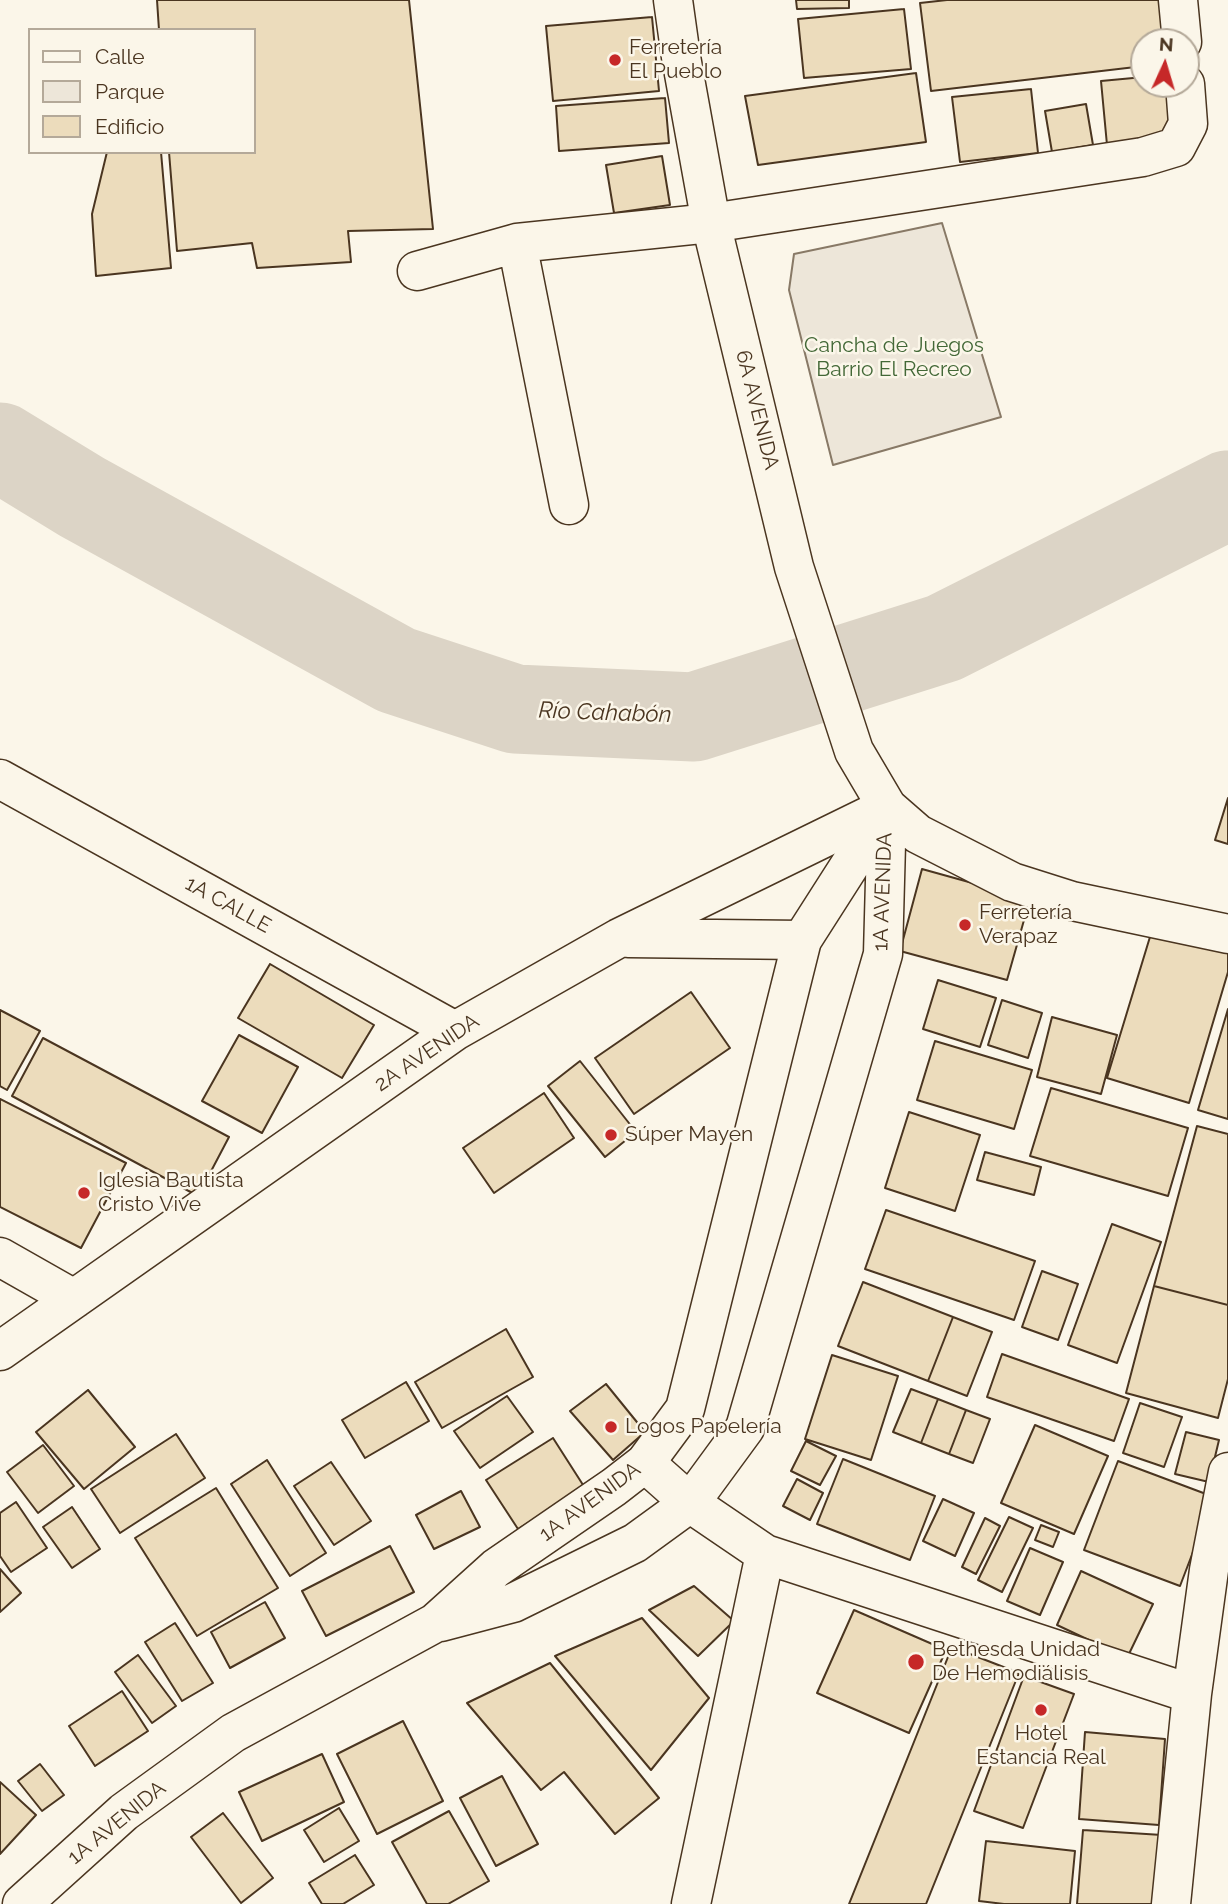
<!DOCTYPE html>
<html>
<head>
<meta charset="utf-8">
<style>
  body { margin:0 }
  #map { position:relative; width:1228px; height:1904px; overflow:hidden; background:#fbf6e9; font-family:Raleway,sans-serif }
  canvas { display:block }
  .legend { position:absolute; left:28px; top:28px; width:228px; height:126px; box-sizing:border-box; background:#fbf6e9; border:2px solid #b4a999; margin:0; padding:9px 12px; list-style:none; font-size:21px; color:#4a3520 }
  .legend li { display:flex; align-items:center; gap:14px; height:35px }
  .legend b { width:35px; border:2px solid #b4a999 }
  .north { position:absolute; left:1130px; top:28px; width:70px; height:70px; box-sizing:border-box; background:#fbf6e9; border:2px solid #b4a999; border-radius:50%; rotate:4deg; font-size:19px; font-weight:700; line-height:28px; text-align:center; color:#4a3520 }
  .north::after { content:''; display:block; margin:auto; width:24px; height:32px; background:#c62828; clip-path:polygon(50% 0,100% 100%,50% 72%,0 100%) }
</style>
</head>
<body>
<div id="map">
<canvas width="1228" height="1904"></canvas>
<ul class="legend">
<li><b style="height:9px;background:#fbf6e9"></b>Calle</li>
<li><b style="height:19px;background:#ede6d9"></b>Parque</li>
<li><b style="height:19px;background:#ecdcbc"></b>Edificio</li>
</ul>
<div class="north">N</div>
</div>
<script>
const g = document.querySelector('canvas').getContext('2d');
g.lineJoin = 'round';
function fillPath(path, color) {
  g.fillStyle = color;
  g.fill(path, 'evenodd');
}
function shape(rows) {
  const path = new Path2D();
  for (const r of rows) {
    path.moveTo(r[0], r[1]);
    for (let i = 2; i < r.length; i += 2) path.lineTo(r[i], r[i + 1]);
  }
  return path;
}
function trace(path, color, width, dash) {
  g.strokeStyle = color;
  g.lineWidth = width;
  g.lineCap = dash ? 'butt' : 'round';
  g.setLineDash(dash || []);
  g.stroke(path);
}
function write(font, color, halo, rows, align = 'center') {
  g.font = font + ' Raleway,sans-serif';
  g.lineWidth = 5;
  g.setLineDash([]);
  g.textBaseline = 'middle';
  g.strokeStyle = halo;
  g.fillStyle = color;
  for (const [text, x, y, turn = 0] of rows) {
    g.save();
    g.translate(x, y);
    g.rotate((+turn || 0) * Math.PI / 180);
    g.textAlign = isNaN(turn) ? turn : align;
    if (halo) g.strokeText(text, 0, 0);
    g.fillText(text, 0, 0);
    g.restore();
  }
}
const green = shape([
  [942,223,1001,417,833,465,789,290,794,254,942,223]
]);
fillPath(green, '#ede6d9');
trace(green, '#887966', 2);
trace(shape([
  [0,447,82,497,396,670,515,709,694,717,944,638,1228,495]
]), '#dcd4c6', 89);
const building = shape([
  [157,0,409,0,433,229,348,231,351,262,257,268,252,243,177,251,169,152,254,152,254,30,159,30,157,0],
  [796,0,849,0,849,8,797,9,796,0],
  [947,0,1165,0,1170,42,1144,42,1144,66,931,91,920,3,947,0],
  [904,9,911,69,804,78,798,19,904,9],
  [652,17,659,91,553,101,546,26,652,17],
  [916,73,926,142,758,165,745,96,916,73],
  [1144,77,1144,84,1170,84,1175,139,1107,145,1101,81,1144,77],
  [1031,89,1038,153,960,162,952,97,1031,89],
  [665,98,669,143,559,151,556,106,665,98],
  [1086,104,1093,145,1052,152,1045,111,1086,104],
  [107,152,161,152,171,268,96,276,92,214,107,152],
  [662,156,670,205,614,213,606,165,662,156],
  [1228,798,1228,844,1215,840,1228,798],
  [922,869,1030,899,1007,980,900,951,922,869],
  [1153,927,1228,949,1228,972,1189,1103,1107,1078,1153,927],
  [270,964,374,1025,342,1078,238,1018,270,964],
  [938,980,996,998,980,1047,923,1029,938,980],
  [691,992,730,1048,634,1114,595,1058,691,992],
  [1002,1000,1042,1013,1028,1058,988,1045,1002,1000],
  [1228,1009,1228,1119,1198,1110,1228,1009],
  [0,1010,40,1031,7,1090,0,1086,0,1010],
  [1052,1017,1117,1035,1101,1094,1037,1077,1052,1017],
  [239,1035,298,1067,262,1133,202,1101,239,1035],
  [43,1038,229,1137,198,1196,12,1096,43,1038],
  [935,1041,1032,1070,1014,1129,917,1100,935,1041],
  [580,1061,636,1132,605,1157,548,1086,580,1061],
  [1051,1088,1188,1128,1168,1196,1030,1156,1051,1088],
  [544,1093,574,1138,494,1193,463,1148,544,1093],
  [0,1099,126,1163,81,1248,0,1207,0,1099],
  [909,1112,980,1135,955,1211,885,1188,909,1112],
  [1197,1126,1228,1134,1228,1305,1154,1286,1197,1126],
  [985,1152,1041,1167,1034,1195,977,1180,985,1152],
  [886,1210,1035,1261,1014,1320,865,1269,886,1210],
  [1112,1224,1161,1242,1117,1363,1068,1345,1112,1224],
  [1042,1271,1078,1284,1058,1340,1022,1327,1042,1271],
  [863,1282,953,1317,928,1381,838,1346,863,1282],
  [1154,1286,1228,1305,1228,1379,1218,1418,1126,1393,1154,1286],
  [953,1317,992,1332,967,1396,928,1381,953,1317],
  [506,1329,533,1377,442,1428,415,1382,506,1329],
  [1002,1354,1129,1399,1114,1441,987,1397,1002,1354],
  [832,1355,898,1376,871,1460,805,1439,832,1355],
  [406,1382,429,1421,365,1458,342,1420,406,1382],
  [606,1384,645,1432,613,1460,570,1411,606,1384],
  [911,1389,938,1399,921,1443,893,1432,911,1389],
  [88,1390,135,1447,84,1489,36,1432,88,1390],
  [507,1396,533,1432,480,1468,454,1431,507,1396],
  [938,1399,966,1410,949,1454,921,1443,938,1399],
  [1140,1403,1182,1417,1164,1467,1123,1453,1140,1403],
  [966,1410,990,1419,973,1463,949,1454,966,1410],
  [1035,1425,1108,1456,1074,1534,1001,1503,1035,1425],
  [1186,1432,1219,1440,1209,1482,1175,1474,1186,1432],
  [176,1434,205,1478,120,1533,91,1489,176,1434],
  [553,1438,585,1488,518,1529,486,1480,553,1438],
  [806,1441,836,1456,820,1485,791,1471,806,1441],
  [43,1445,74,1486,38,1513,7,1472,43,1445],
  [843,1459,935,1496,910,1560,817,1524,843,1459],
  [267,1460,326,1553,290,1576,231,1484,267,1460],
  [1118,1461,1214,1497,1180,1586,1084,1550,1118,1461],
  [331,1462,371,1521,334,1545,294,1486,331,1462],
  [797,1479,823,1493,810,1520,783,1506,797,1479],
  [216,1488,278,1588,197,1636,135,1538,216,1488],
  [461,1491,480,1527,434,1549,416,1515,461,1491],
  [943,1499,974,1513,955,1556,923,1541,943,1499],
  [16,1502,47,1548,11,1572,0,1556,0,1513,16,1502],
  [72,1507,100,1549,72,1568,43,1527,72,1507],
  [1009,1517,1033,1528,1002,1592,978,1580,1009,1517],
  [985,1518,1000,1526,976,1574,962,1567,985,1518],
  [1041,1525,1059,1532,1053,1547,1035,1540,1041,1525],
  [390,1546,414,1592,326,1636,302,1591,390,1546],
  [1030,1548,1063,1562,1040,1615,1007,1601,1030,1548],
  [0,1569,21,1593,0,1612,0,1569],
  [1081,1571,1153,1604,1127,1658,1057,1625,1081,1571],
  [694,1586,734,1621,698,1656,649,1610,694,1586],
  [265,1602,285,1638,230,1668,211,1632,265,1602],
  [854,1610,946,1650,909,1733,817,1693,854,1610],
  [642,1618,709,1698,651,1770,555,1656,642,1618],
  [175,1623,213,1683,182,1701,145,1642,175,1623],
  [952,1647,1019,1673,926,1904,849,1904,952,1647],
  [138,1655,176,1706,152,1723,115,1672,138,1655],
  [550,1663,659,1798,615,1834,564,1772,541,1790,467,1703,550,1663],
  [1024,1676,1074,1694,1023,1828,974,1811,1024,1676],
  [122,1691,148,1731,95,1766,69,1726,122,1691],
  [403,1721,443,1801,377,1834,337,1754,403,1721],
  [1085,1732,1165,1739,1159,1825,1079,1819,1085,1732],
  [322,1754,344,1802,262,1841,239,1792,322,1754],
  [40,1764,64,1795,42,1811,18,1781,40,1764],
  [502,1776,538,1844,496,1866,460,1798,502,1776],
  [0,1782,36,1815,0,1854,0,1782],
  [339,1808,359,1841,324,1862,304,1830,339,1808],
  [449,1811,489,1881,448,1904,427,1904,392,1842,449,1811],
  [223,1813,273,1878,241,1903,191,1837,223,1813],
  [1083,1830,1162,1835,1157,1904,1077,1904,1083,1830],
  [986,1841,1075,1851,1070,1904,1004,1904,979,1901,986,1841],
  [355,1855,374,1885,343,1904,322,1904,309,1883,355,1855]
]);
fillPath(building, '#ecdcbc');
trace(building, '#4a3520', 2);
const minor = shape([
  [1178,0,1182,42],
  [517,243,569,505],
  [417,271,517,243,711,223,1143,157,1176,147,1188,124,1185,84],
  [0,779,455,1031],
  [628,938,802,940],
  [0,1257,74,1299],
  [0,1351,455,1031,619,938,887,807],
  [645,1463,690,1503,765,1554,1192,1694],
  [691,1904,765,1554],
  [1171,1904,1192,1694,1209,1570,1228,1472]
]);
const major = shape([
  [673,0,681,57,711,223,794,567,854,751,887,807,918,834,1012,882,1072,901,1228,934],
  [441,1622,513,1603,635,1543,690,1503,745,1428,883,954,887,807],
  [22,1904,124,1812,233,1733,435,1623,496,1568,614,1487,645,1463,685,1409,802,940,887,807]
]);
trace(minor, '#4a3520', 41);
trace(major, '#4a3520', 41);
trace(minor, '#fbf6e9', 38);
trace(major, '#fbf6e9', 38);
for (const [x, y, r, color] of [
  [615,60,7,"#c62828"],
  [965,925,7,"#c62828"],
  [611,1135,7,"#c62828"],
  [84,1193,7,"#c62828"],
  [611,1427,7,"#c62828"],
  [916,1662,9,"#c62828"],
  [1041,1710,7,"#c62828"]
]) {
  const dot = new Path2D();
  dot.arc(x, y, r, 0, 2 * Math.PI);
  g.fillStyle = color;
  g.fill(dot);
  trace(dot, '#fbf6e9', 2.5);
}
write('21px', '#4a3520', '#fbf6e9', [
  ["Ferretería",629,48],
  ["El Pueblo",629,72],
  ["Ferretería",979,913],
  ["Verapaz",979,937],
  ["Súper Mayen",625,1135],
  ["Iglesia Bautista",98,1181],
  ["Cristo Vive",98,1205],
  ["Logos Papelería",625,1427],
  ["Bethesda Unidad",932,1650],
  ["De Hemodiálisis",932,1674],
  ["Hotel",1041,1734,"center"],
  ["Estancia Real",1041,1758,"center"]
], 'left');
write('21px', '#436837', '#fbf6e9', [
  ["Cancha de Juegos",894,346],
  ["Barrio El Recreo",894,370]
]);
write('21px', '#4a3520', '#fbf6e9', [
  ["6A AVENIDA",757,410,76],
  ["1A AVENIDA",883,892,-88],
  ["1A CALLE",228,905,29],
  ["2A AVENIDA",427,1053,-34],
  ["1A AVENIDA",590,1502,-36],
  ["1A AVENIDA",117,1823,-39]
]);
write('italic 23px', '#4a3520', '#fbf6e9', [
  ["Río Cahabón",605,713,2]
]);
</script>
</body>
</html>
